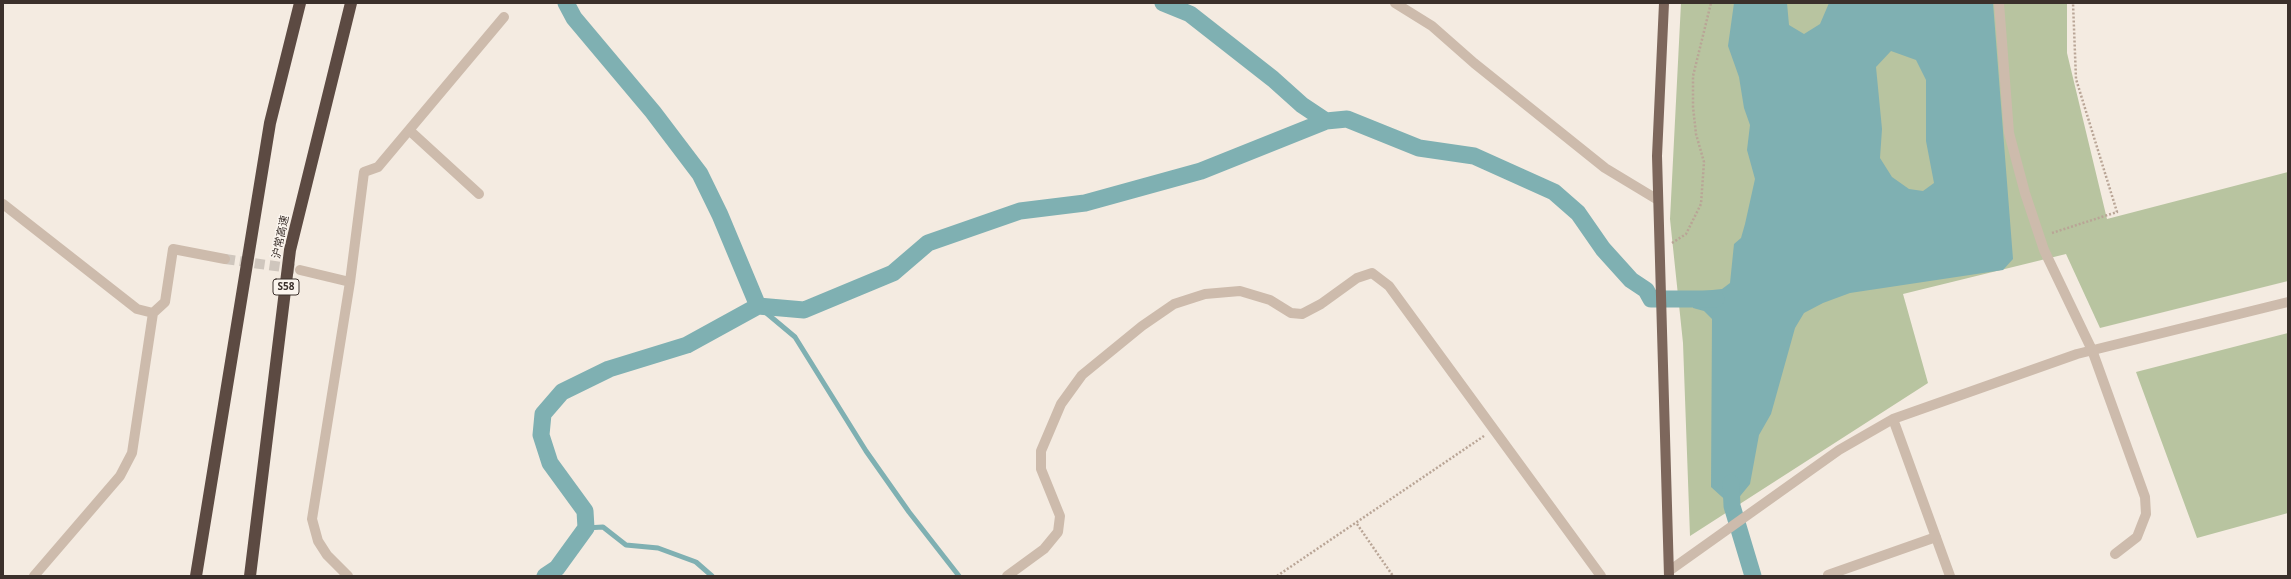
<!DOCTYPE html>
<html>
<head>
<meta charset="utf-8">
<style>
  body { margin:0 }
  #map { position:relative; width:2291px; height:579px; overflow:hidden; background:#f4ebe1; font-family:"Noto Sans",sans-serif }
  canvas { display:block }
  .frame { position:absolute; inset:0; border:4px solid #3b302b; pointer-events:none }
</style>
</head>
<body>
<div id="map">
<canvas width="2291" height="579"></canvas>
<div class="frame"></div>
</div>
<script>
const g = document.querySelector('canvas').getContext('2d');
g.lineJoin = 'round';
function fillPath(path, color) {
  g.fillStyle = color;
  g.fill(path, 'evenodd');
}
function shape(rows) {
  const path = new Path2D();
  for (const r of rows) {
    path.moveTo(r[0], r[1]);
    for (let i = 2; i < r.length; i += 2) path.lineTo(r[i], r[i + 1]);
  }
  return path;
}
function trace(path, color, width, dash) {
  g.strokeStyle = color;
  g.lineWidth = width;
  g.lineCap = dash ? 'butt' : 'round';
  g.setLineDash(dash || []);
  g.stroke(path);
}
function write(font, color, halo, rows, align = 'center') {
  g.font = font + ' "Noto Sans","Noto Sans SC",sans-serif';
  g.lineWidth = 3;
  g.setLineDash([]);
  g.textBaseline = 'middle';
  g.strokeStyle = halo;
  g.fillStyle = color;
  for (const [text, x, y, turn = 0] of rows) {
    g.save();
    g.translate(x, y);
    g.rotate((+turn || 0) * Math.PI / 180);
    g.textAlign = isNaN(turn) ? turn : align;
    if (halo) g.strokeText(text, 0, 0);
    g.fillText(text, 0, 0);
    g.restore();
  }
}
fillPath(shape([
  [1681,3,2067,3,2067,53,2107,219,2288,172,2288,281,2100,328,2066,254,1903,294,1928,383,1690,536,1683,343,1670,219],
  [2288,333,2288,513,2197,538,2136,372]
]), '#b8c4a0');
fillPath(shape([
  [1734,3,1787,3,1789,25,1804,34,1820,24,1829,3,1993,3,2013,259,2003,270,1850,293,1823,303,1804,313,1795,328,1771,414,1759,435,1750,484,1732,506,1711,487,1712,319,1704,311,1693,308,1693,292,1722,289,1730,283,1734,244,1741,238,1745,224,1755,179,1747,150,1750,125,1744,108,1739,77,1728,46],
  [1891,51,1916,60,1926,80,1926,141,1934,183,1923,191,1909,189,1892,177,1880,158,1882,129,1876,67]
]), '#7fb0b2');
trace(shape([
  [758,306,795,337,866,451,909,512,959,576],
  [586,528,603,527,626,545,658,548,696,562,712,576]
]), '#7fb0b2', 5);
trace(shape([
  [1163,3,1190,14,1273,79,1302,105,1326,121],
  [758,306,804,310,893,273,928,243,1020,211,1085,203,1201,171,1326,121,1347,119,1419,148,1474,156,1554,192,1578,213,1603,249,1631,280,1646,290,1651,299,1716,299],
  [1731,483,1732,506,1753,576],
  [545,576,557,568,586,528,585,511,550,463,541,435,543,414,562,392,609,369,687,345,758,306,720,215,700,174,653,112,574,18,566,3]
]), '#7fb0b2', 17);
trace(shape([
  [225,259,296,269]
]), '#cfc6bd', 10, [10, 5]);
trace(shape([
  [2052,233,2117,212,2076,79,2073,3],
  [1672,243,1686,234,1701,204,1704,162,1696,134,1693,107,1693,76,1711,3],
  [1357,524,1393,576],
  [1277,576,1484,436]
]), '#b9a596', 2.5, [2, 2]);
trace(shape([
  [1395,3,1432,26,1474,63,1605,168,1658,200],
  [1999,3,2009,133,2025,193,2044,250,2092,350,2145,497,2146,514,2137,537,2115,554],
  [409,130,479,194],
  [3,204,137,309,153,313,165,302,173,249,225,259],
  [300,270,350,282,312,519,318,541,327,555,348,576],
  [350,282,364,172,378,167,504,17],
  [1893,419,1950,576],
  [1669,571,1839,450,1893,419,2077,354,2288,302],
  [1828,575,1936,537],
  [34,576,120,476,132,453,153,313],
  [1007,576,1044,549,1058,532,1060,516,1041,469,1041,451,1061,404,1082,375,1142,326,1174,304,1205,294,1240,291,1270,300,1291,313,1302,314,1321,304,1357,278,1372,273,1389,286,1601,576]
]), '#cdbbac', 10);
trace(shape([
  [1664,3,1657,156,1669,576]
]), '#7d675c', 10);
trace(shape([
  [196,576,270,123,300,3],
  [250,576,290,250,351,3]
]), '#5c4a42', 12);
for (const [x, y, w] of [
  [286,287,26]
]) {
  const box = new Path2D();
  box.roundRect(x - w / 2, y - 8, w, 16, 3);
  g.fillStyle = '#fbf5ee';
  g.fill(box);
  trace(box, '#3b302b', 1);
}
write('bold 10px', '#3b302b', null, [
  ["S58",286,287]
]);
write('11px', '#3b302b', '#fbf5ee', [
  ["沪常高速",281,237,-78]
]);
</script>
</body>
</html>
